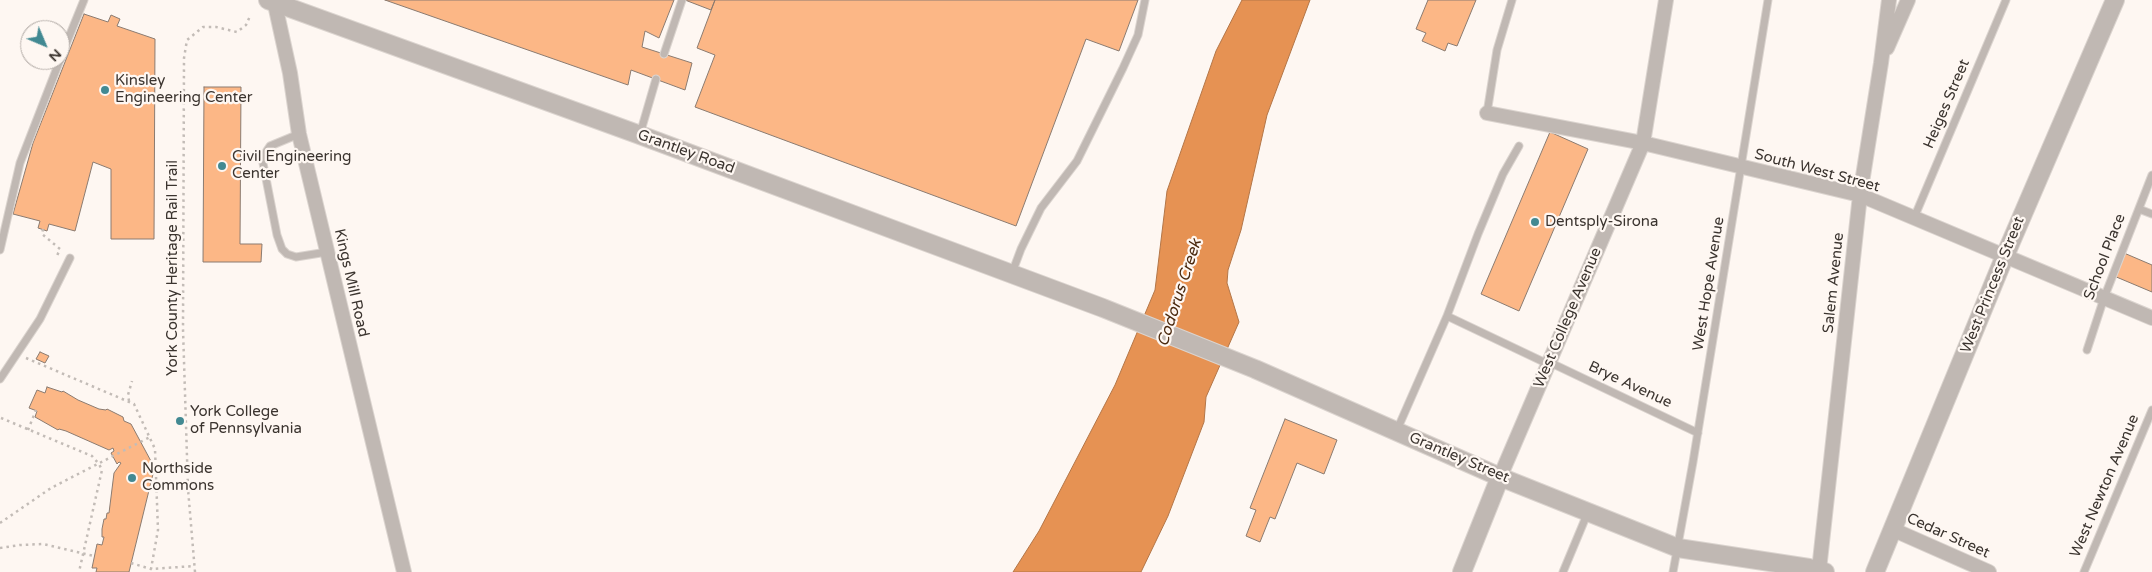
<!DOCTYPE html>
<html>
<head>
<meta charset="utf-8">
<style>
  body { margin:0 }
  #map { position:relative; width:2152px; height:572px; overflow:hidden; background:#fef7f2; font-family:"Varela Round",sans-serif }
  canvas { display:block }
  .north { position:absolute; left:20px; top:20px; width:50px; height:50px; box-sizing:border-box; background:#fef7f2; border:1px solid #b0a9a4; border-radius:50%; rotate:135deg; font-size:14px; font-weight:700; line-height:20px; text-align:center; color:#3b342f }
  .north::after { content:''; display:block; margin:auto; width:18px; height:22px; background:#428992; clip-path:polygon(50% 0,100% 100%,50% 72%,0 100%) }
</style>
</head>
<body>
<div id="map">
<canvas width="2152" height="572"></canvas>
<div class="north">N</div>
</div>
<script>
const g = document.querySelector('canvas').getContext('2d');
g.lineJoin = 'round';
function fillPath(path, color) {
  g.fillStyle = color;
  g.fill(path, 'evenodd');
}
function shape(rows) {
  const path = new Path2D();
  for (const r of rows) {
    path.moveTo(r[0], r[1]);
    for (let i = 2; i < r.length; i += 2) path.lineTo(r[i], r[i + 1]);
  }
  return path;
}
function trace(path, color, width, dash) {
  g.strokeStyle = color;
  g.lineWidth = width;
  g.lineCap = dash ? 'butt' : 'round';
  g.setLineDash(dash || []);
  g.stroke(path);
}
function write(font, color, halo, rows, align = 'center') {
  g.font = font + ' "Varela Round",sans-serif';
  g.lineWidth = 4.5;
  g.setLineDash([]);
  g.textBaseline = 'middle';
  g.strokeStyle = halo;
  g.fillStyle = color;
  for (const [text, x, y, turn = 0] of rows) {
    g.save();
    g.translate(x, y);
    g.rotate((+turn || 0) * Math.PI / 180);
    g.textAlign = isNaN(turn) ? turn : align;
    if (halo) g.strokeText(text, 0, 0);
    g.fillText(text, 0, 0);
    g.restore();
  }
}
const water = shape([
  [1242,0,1310,0,1267,115,1241,230,1228,270,1227,283,1239,322,1206,397,1204,422,1168,516,1141,572,1013,572,1039,531,1115,385,1155,290,1167,191,1216,51,1242,0]
]);
fillPath(water, '#e69253');
trace(water, '#b37648', 1);
const building = shape([
  [385,0,674,0,659,38,645,31,642,47,692,63,685,90,631,70,628,85,385,0],
  [685,0,715,0,711,10,685,0],
  [715,0,1138,0,1119,51,1086,39,1016,226,695,107,715,55,697,48,715,0],
  [1428,0,1476,0,1457,46,1448,43,1445,51,1422,41,1426,33,1416,29,1428,0],
  [84,14,108,22,111,15,120,19,117,26,155,39,154,239,111,239,111,169,93,162,75,231,49,224,47,231,38,228,40,221,13,214,33,143,84,14],
  [204,87,241,87,240,244,262,244,261,262,203,262,204,87],
  [1550,132,1588,149,1519,311,1481,294,1550,132],
  [2124,253,2152,265,2152,292,2114,276,2124,253],
  [40,352,49,356,45,363,36,359,40,352],
  [47,387,62,392,63,391,78,400,99,409,106,410,107,409,123,417,124,421,131,424,152,463,150,471,153,474,129,572,96,572,97,568,92,568,97,544,102,545,104,537,102,537,102,529,104,519,106,519,107,513,109,513,114,473,121,463,119,462,117,464,111,453,114,451,113,448,109,450,66,431,59,429,58,430,35,417,37,411,29,408,37,390,45,393,47,387],
  [1285,419,1337,440,1324,474,1297,463,1275,519,1270,517,1260,542,1246,536,1256,510,1250,508,1285,419]
]);
fillPath(building, '#fcb786');
trace(building, '#8b7b70', 1);
const service = shape([
  [664,54,682,0],
  [60,59,84,0],
  [1487,113,1497,50,1512,0],
  [299,134,270,146,262,158,277,235,282,249,287,254,296,257,327,252],
  [640,134,656,79],
  [2139,209,2152,214],
  [1914,218,2006,0],
  [0,250,20,163,60,60],
  [1012,273,1021,249,1041,208,1077,161,1123,68,1138,35,1145,0],
  [1447,316,1478,234,1503,174,1519,146],
  [2087,350,2104,298,2152,175],
  [1549,362,1698,433],
  [0,379,40,319,70,258],
  [1397,430,1447,316,1548,364],
  [1563,572,1588,512],
  [1673,572,1693,462,1768,0],
  [2084,572,2152,410]
]);
const minor = shape([
  [274,0,290,73,299,134,404,572],
  [1887,48,1908,0],
  [1487,113,1643,143,1860,195,2152,318],
  [1500,477,1643,143,1666,0],
  [1894,530,1989,572],
  [1819,570,1860,195,1881,63,1889,0]
]);
const tertiary = shape([
  [268,0,640,135,1103,308,1255,369,1500,477,1678,548,1809,568,1825,572],
  [1462,572,1500,477],
  [1875,572,2004,258,2115,0]
]);
trace(service, '#dbd4cf', 9);
trace(minor, '#dbd4cf', 16);
trace(tertiary, '#dbd4cf', 20);
trace(shape([
  [43,229,42,234,60,249,56,258],
  [26,358,134,404,155,449,158,530,151,569,194,566],
  [129,401,128,395,132,381],
  [1,418,92,456,99,464,102,470,79,572],
  [28,430,36,410],
  [0,523,51,488,150,437],
  [0,548,20,545,43,544,94,556],
  [131,563,151,569],
  [195,572,188,489,183,329,184,58,187,40,203,27,216,27,237,32,246,25,250,16]
]), '#c3bcb7', 2.5, [2.5, 4]);
trace(service, '#c0b8b3', 7);
trace(minor, '#c0b8b3', 14);
trace(tertiary, '#c0b8b3', 18);
for (const [x, y, r, color] of [
  [105,90,5,"#428992"],
  [222,166,5,"#428992"],
  [1535,222,5,"#428992"],
  [180,421,5,"#428992"],
  [132,478,5,"#428992"]
]) {
  const dot = new Path2D();
  dot.arc(x, y, r, 0, 2 * Math.PI);
  g.fillStyle = color;
  g.fill(dot);
  trace(dot, '#fef7f2', 2);
}
write('15px', '#3b342f', '#fef7f2', [
  ["Kinsley",115,81],
  ["Engineering Center",115,98],
  ["Civil Engineering",232,157],
  ["Center",232,174],
  ["Dentsply-Sirona",1545,222],
  ["York College",190,412],
  ["of Pennsylvania",190,429],
  ["Northside",142,469],
  ["Commons",142,486]
], 'left');
write('15px', '#3b342f', '#fef7f2', [
  ["Heiges Street",1947,104,-67],
  ["Grantley Road",686,152,20],
  ["South West Street",1817,171,15],
  ["School Place",2105,257,-69],
  ["York County Heritage Rail Trail",173,268,-90],
  ["Kings Mill Road",351,283,77],
  ["Salem Avenue",1834,283,-84],
  ["West Hope Avenue",1709,284,-81],
  ["West Princess Street",1993,285,-68],
  ["West College Avenue",1568,318,-67],
  ["Brye Avenue",1630,385,25],
  ["Grantley Street",1459,458,23],
  ["West Newton Avenue",2105,486,-67],
  ["Cedar Street",1948,536,24]
]);
write('italic 16px', '#4b290e', '#fef7f2', [
  ["Codorus Creek",1180,293,-72]
]);
</script>
</body>
</html>
